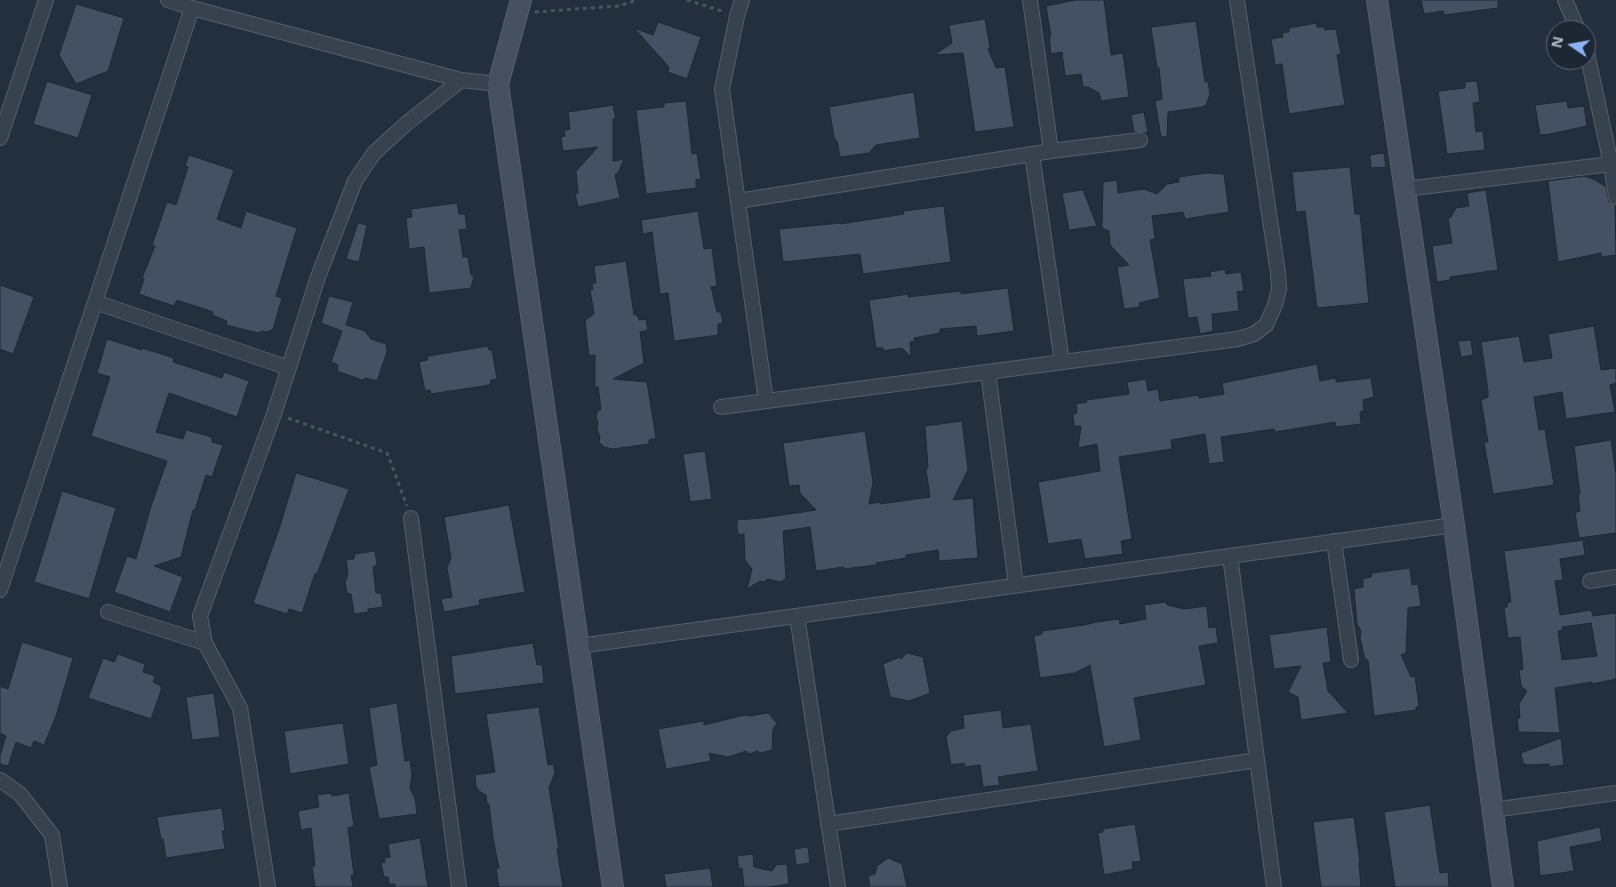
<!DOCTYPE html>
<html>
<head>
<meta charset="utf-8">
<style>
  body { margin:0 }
  #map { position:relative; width:1616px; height:887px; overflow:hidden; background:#242f3e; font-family:"Open Sans",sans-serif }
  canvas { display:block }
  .north { position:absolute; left:1546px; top:20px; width:50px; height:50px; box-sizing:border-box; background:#1d2633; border:1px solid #59626f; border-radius:50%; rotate:282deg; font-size:14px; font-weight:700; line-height:20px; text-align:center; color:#b4bcc9 }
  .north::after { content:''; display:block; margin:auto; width:18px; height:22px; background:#8ab4f8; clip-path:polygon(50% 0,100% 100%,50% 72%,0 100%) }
</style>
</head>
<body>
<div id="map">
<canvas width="1616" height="887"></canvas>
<div class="north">N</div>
</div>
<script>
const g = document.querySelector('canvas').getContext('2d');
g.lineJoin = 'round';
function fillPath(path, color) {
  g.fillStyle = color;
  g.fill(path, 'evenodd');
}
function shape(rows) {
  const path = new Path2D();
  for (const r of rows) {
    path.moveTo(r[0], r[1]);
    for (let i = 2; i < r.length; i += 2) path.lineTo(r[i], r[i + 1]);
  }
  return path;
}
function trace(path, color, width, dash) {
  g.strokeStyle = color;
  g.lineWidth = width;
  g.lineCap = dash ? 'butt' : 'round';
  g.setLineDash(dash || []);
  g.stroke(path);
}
const building = shape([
  [1076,0,1104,0,1111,55,1123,53,1129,97,1101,101,1099,93,1088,87,1083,87,1081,74,1065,76,1062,52,1051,54,1049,36,1051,36,1046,6,1076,0],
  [1421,0,1498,0,1498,8,1444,15,1443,11,1424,14,1421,0],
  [76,4,124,18,108,71,76,84,59,55,76,4],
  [985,19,990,47,988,49,996,68,1005,67,1014,127,975,132,963,53,934,55,952,43,949,25,985,19],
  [1196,21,1205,82,1208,82,1210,94,1206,105,1202,107,1168,112,1167,137,1161,137,1155,101,1162,99,1159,68,1157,68,1151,27,1196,21],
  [658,22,701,37,687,79,668,72,669,67,634,28,653,35,658,22],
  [1316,23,1317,27,1324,27,1325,30,1336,29,1341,54,1337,55,1345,105,1289,114,1282,64,1275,65,1271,39,1283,37,1282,33,1289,32,1289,28,1316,23],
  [47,81,92,95,78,138,33,124,47,81],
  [1477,81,1480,102,1473,103,1476,132,1483,131,1485,150,1447,154,1438,91,1465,88,1465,82,1477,81],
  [914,92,920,138,876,145,869,153,840,157,837,141,834,138,829,107,914,92],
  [686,101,692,154,697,153,701,179,696,180,696,188,646,194,636,110,664,107,664,103,686,101],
  [1567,101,1568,108,1584,106,1587,126,1550,134,1540,135,1535,105,1567,101],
  [613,105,616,119,613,119,613,161,624,159,619,171,615,175,620,198,578,207,575,194,578,193,576,171,598,147,563,151,561,137,565,136,564,131,570,129,568,112,613,105],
  [1144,112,1148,133,1134,132,1131,115,1144,112],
  [1384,153,1386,167,1371,168,1370,155,1384,153],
  [189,155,234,170,217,219,241,228,246,211,297,228,276,296,282,298,273,329,267,332,262,331,258,333,226,325,227,321,212,315,213,312,177,300,174,306,139,294,144,279,142,278,155,246,152,245,167,202,176,205,188,167,185,166,189,155],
  [1350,167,1355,214,1360,214,1369,303,1317,308,1305,211,1296,212,1292,172,1350,167],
  [1207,173,1224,174,1229,212,1185,219,1183,212,1152,216,1155,239,1150,240,1160,298,1139,303,1140,307,1124,309,1117,267,1129,265,1110,245,1109,231,1102,228,1103,182,1117,180,1118,193,1144,189,1157,194,1167,184,1179,182,1179,177,1207,173],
  [1584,176,1595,180,1606,187,1609,202,1615,205,1616,255,1601,257,1601,253,1558,262,1548,181,1584,176],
  [1083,190,1097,226,1069,230,1062,193,1083,190],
  [1486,190,1498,270,1450,277,1450,280,1437,282,1432,246,1452,243,1448,218,1451,217,1456,208,1469,206,1467,193,1486,190],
  [457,203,459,214,465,214,467,229,459,230,463,257,468,257,471,275,474,275,471,288,429,293,424,247,409,249,406,218,412,217,411,209,457,203],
  [944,206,951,262,863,274,860,254,783,262,779,229,840,223,840,224,904,214,903,211,944,206],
  [698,211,704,249,712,248,717,286,711,287,717,312,721,312,723,323,718,324,718,335,674,341,668,293,660,294,652,232,643,234,641,220,698,211],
  [358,223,367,225,359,262,346,259,358,223],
  [626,261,634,315,637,315,639,320,646,319,648,330,640,332,644,363,613,379,647,382,656,438,649,440,649,444,613,449,604,447,599,442,600,437,597,429,598,422,596,417,597,412,601,409,598,386,595,388,595,355,589,356,585,320,594,314,590,290,593,289,592,283,596,283,594,266,626,261],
  [1225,269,1226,274,1241,272,1244,291,1237,292,1239,311,1212,314,1213,331,1200,334,1197,317,1188,318,1183,279,1211,276,1210,272,1225,269],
  [0,285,34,297,13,354,0,349,0,285],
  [1008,288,1014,331,977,336,976,326,940,329,940,333,914,338,915,341,910,342,911,357,902,348,883,351,883,348,876,348,869,300,908,294,908,297,961,291,961,294,1008,288],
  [329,296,353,302,346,325,365,331,371,339,386,344,387,352,377,381,366,378,362,380,337,371,338,365,331,362,342,331,321,323,329,296],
  [1594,326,1601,370,1616,368,1616,383,1610,385,1615,412,1566,419,1562,392,1534,397,1539,430,1545,429,1554,485,1493,494,1484,442,1488,442,1481,400,1488,397,1488,391,1481,342,1519,336,1524,362,1552,358,1548,334,1594,326],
  [107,339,142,350,142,348,174,358,173,362,222,378,224,372,249,381,237,417,169,393,156,432,183,439,186,430,212,437,212,442,223,445,212,477,206,475,195,510,193,510,181,557,154,566,183,577,170,612,114,592,127,556,136,559,152,503,167,461,91,436,110,377,97,373,107,339],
  [1471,340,1473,355,1461,357,1458,341,1471,340],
  [488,346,489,350,492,350,497,379,491,380,490,385,431,394,430,390,425,391,419,362,427,360,428,356,488,346],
  [1317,364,1320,381,1336,378,1336,382,1371,378,1374,397,1363,400,1364,411,1360,412,1361,424,1336,427,1335,422,1275,432,1274,429,1221,437,1224,462,1209,464,1205,434,1171,440,1172,449,1119,457,1132,539,1121,541,1123,554,1085,559,1081,539,1048,544,1038,482,1100,471,1097,444,1078,448,1081,426,1074,426,1073,414,1077,413,1076,404,1087,402,1086,400,1129,394,1127,382,1146,379,1148,391,1158,389,1160,401,1199,395,1199,398,1224,394,1222,383,1317,364],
  [962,421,968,470,953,500,973,498,978,558,939,561,938,550,906,555,906,558,876,563,877,565,844,569,844,567,816,571,810,527,783,531,786,578,781,582,767,579,765,582,760,581,747,589,752,569,745,560,744,534,739,535,737,529,737,520,761,518,816,510,800,493,799,485,789,486,783,443,865,431,873,482,869,504,880,502,880,504,930,497,926,470,928,468,925,426,962,421],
  [1611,440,1616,474,1616,533,1579,538,1575,513,1580,511,1578,494,1580,494,1574,446,1611,440],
  [705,451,712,499,690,502,683,454,705,451],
  [296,473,349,489,317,574,315,573,302,613,289,609,287,614,253,603,280,526,296,473],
  [62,491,116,508,89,599,34,582,62,491],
  [509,505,525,592,479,600,480,605,444,612,441,599,452,597,447,568,451,558,444,517,509,505],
  [1583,540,1585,555,1560,559,1563,580,1555,581,1560,615,1591,610,1593,616,1616,613,1616,679,1592,684,1592,682,1555,688,1560,733,1519,732,1517,719,1520,718,1519,704,1527,691,1521,686,1519,670,1523,669,1520,637,1508,638,1504,608,1507,607,1508,602,1511,602,1504,551,1583,540],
  [1591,623,1597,656,1562,660,1558,631,1562,631,1562,627,1591,623],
  [375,551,377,565,373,567,376,593,381,593,383,607,368,609,368,612,354,614,351,594,347,593,345,582,348,574,346,560,354,559,355,554,375,551],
  [1410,568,1412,585,1418,584,1421,606,1408,608,1406,653,1401,655,1411,677,1415,676,1419,706,1416,707,1416,710,1374,716,1368,660,1365,660,1360,637,1361,631,1357,624,1354,589,1363,587,1363,579,1371,577,1372,573,1410,568],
  [1166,602,1167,605,1184,609,1207,606,1209,628,1216,627,1218,643,1199,646,1206,685,1134,698,1141,740,1104,747,1090,665,1075,673,1040,678,1034,636,1042,634,1042,631,1084,625,1097,622,1119,619,1120,624,1146,619,1144,605,1166,602],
  [1327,627,1331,662,1323,663,1328,691,1348,713,1301,720,1298,697,1288,692,1301,666,1274,669,1269,635,1327,627],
  [22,642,73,658,56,716,44,745,34,741,31,748,16,742,8,766,0,764,0,756,6,736,0,733,0,686,8,689,22,642],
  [533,643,537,665,542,664,544,683,455,694,451,656,533,643],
  [907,653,923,657,930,693,909,701,890,697,883,664,900,657,901,659,907,653],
  [118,654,145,664,143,672,155,676,153,682,161,686,161,691,151,719,88,698,103,658,114,662,118,654],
  [214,693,220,737,192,740,186,697,214,693],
  [397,703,405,761,410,760,412,775,410,788,415,799,417,814,379,819,369,767,377,765,369,708,397,703],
  [539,707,548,765,553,764,555,773,549,788,559,849,557,849,563,887,499,887,496,868,499,868,493,838,489,804,487,804,486,795,479,791,476,786,475,775,495,772,486,714,539,707],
  [1001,710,1003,728,1031,724,1038,771,998,777,1000,785,983,787,980,765,965,767,964,763,951,765,946,737,951,731,964,728,963,715,1001,710],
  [768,713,777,723,773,729,772,750,761,753,757,751,749,754,746,751,728,757,709,753,711,761,666,769,658,729,704,721,704,725,745,715,750,716,768,713],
  [343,723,349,764,290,774,284,731,343,723],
  [1561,738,1564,765,1550,767,1549,764,1527,765,1523,763,1521,753,1561,738],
  [331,793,332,796,349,793,354,826,348,828,354,875,351,875,353,887,315,887,312,866,315,866,311,828,301,830,298,811,319,807,317,795,331,793],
  [1430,805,1440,873,1448,872,1449,887,1395,887,1384,812,1430,805],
  [222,808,225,831,222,831,225,849,166,858,163,839,161,840,157,817,222,808],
  [1354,817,1360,863,1359,863,1361,887,1321,887,1313,822,1354,817],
  [1135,824,1141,861,1132,862,1133,869,1104,875,1098,833,1103,832,1103,829,1135,824],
  [1600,827,1602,841,1570,847,1574,871,1540,876,1537,841,1600,827],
  [420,838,428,887,395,887,395,884,389,884,388,877,384,877,381,863,385,862,384,858,390,857,388,844,420,838],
  [808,847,810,863,796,865,794,849,808,847],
  [753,854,754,867,772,871,776,865,787,864,789,884,768,887,744,887,742,868,739,869,737,856,753,854],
  [888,858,902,864,907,887,870,887,868,876,875,874,877,866,888,858],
  [710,868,713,887,666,887,664,874,710,868]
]);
fillPath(building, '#455162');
trace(building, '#1f2835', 1);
const street = shape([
  [168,0,192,8,461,80,498,84],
  [742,0,737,16,722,89,766,401],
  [1030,0,1051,151],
  [1565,0,1578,30],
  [1586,48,1611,164],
  [0,138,46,0],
  [1032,154,1062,362],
  [1405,189,1611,164,1616,197],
  [738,201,1051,151,1140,140],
  [95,302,289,368],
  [988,372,1016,585],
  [721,407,1238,339,1254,334,1266,325,1275,305,1279,289,1278,273,1237,0],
  [411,518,459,887],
  [1334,541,1351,660],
  [1230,556,1274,887],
  [1590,581,1616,577],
  [0,590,192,8],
  [108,612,205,643,240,708,268,887],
  [797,616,838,887],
  [205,643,200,616,274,414,318,277,355,181,374,153,407,123,461,80],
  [579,646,1454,525],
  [0,780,20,794,52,835,60,887],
  [1493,810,1616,793],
  [828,824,1257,760]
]);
const secondary = shape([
  [521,0,498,84,613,887],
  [1377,0,1454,525,1503,887]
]);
trace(street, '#565f6c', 16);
trace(secondary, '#565f6c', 22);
trace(shape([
  [687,0,725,12],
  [535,12,618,6,638,0],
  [288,418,387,453,407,506]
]), '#44595c', 3, [4, 4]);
trace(street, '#38414e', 14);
trace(secondary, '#465061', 20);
</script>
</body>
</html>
